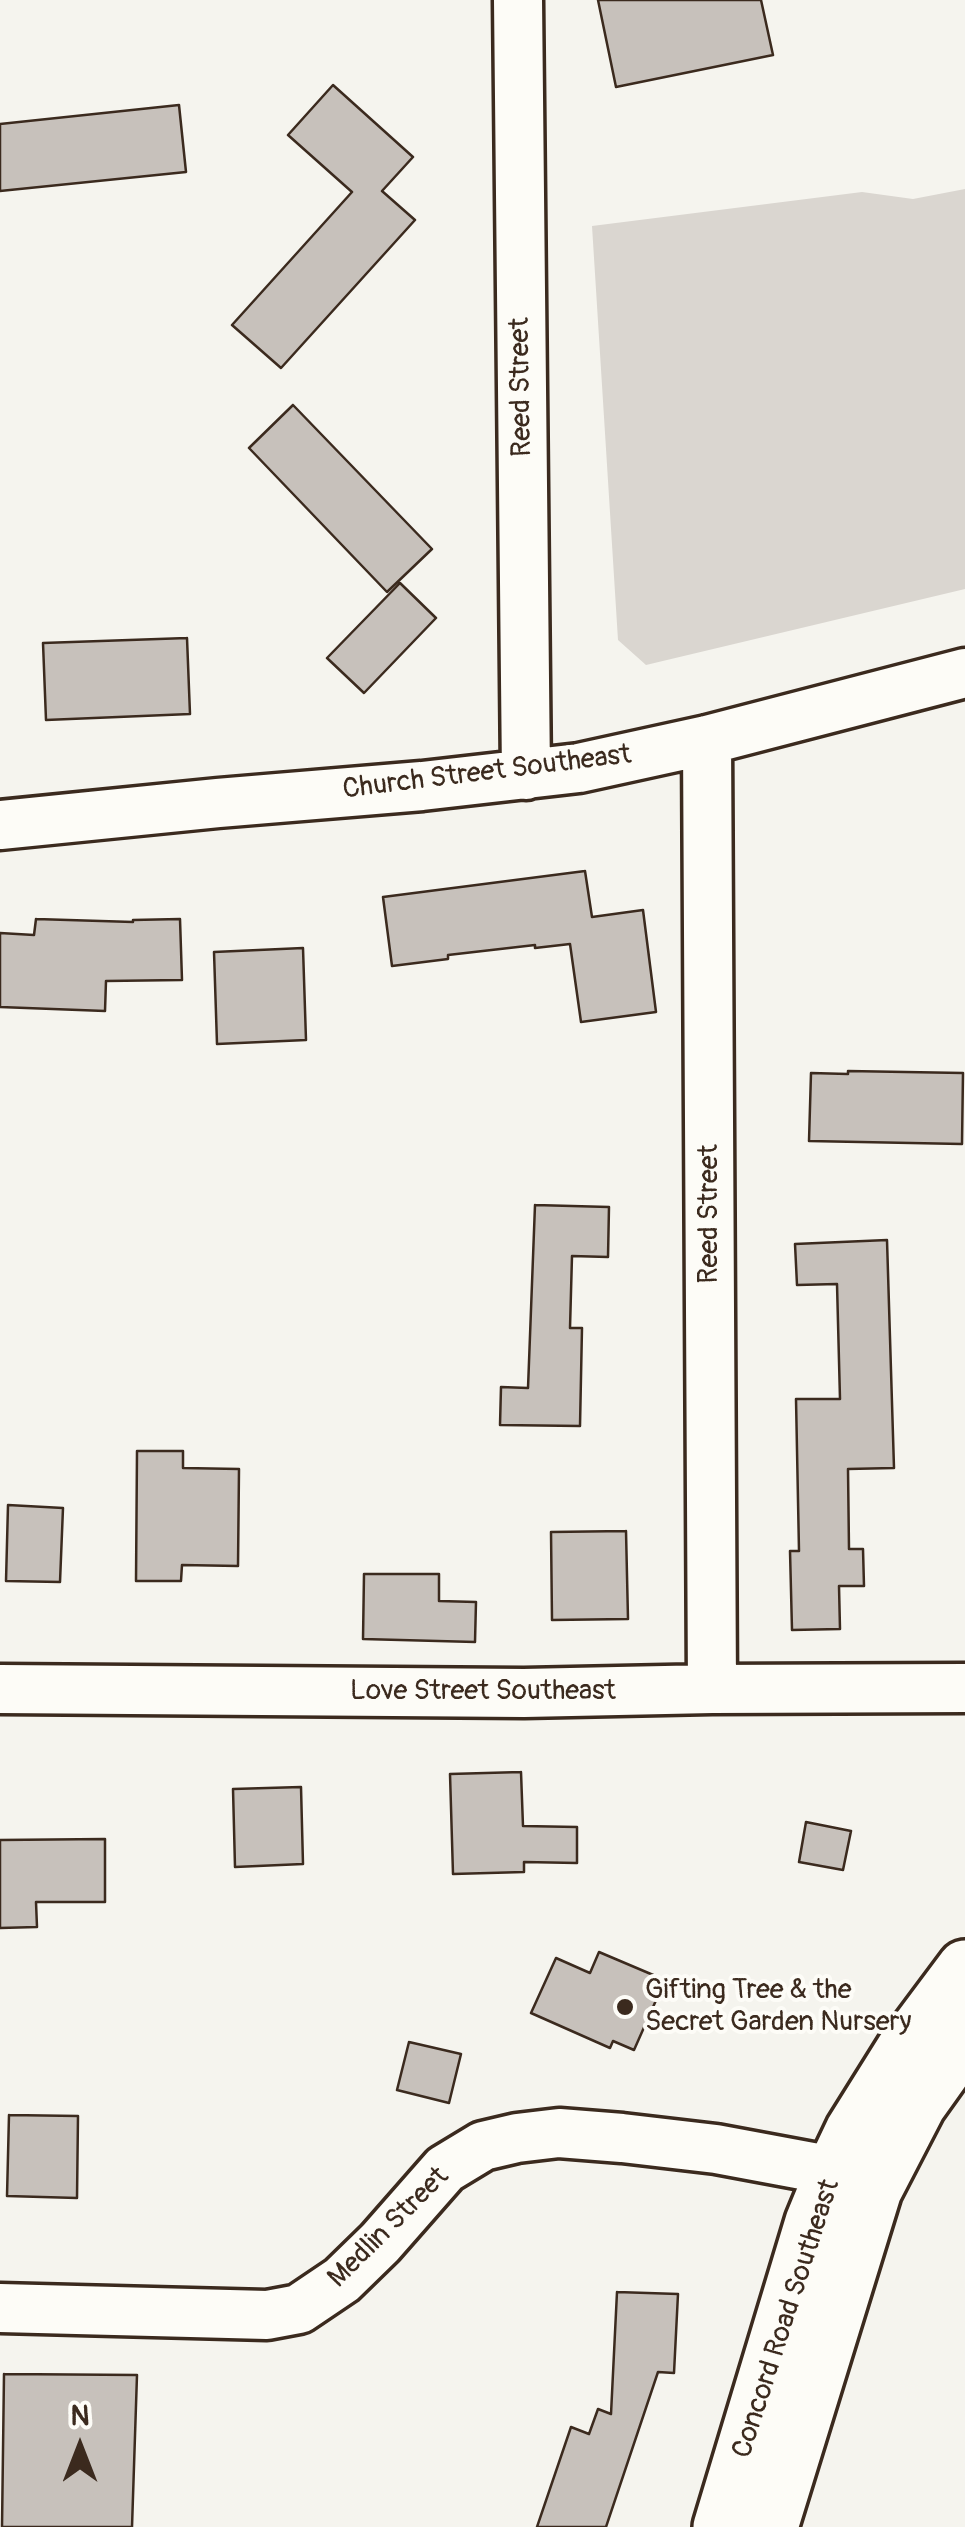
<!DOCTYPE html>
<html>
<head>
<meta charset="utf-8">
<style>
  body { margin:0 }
  #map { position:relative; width:965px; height:2527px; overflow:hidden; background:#f5f4ee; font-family:Pangolin,sans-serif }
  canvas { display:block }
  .north { position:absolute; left:30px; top:2397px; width:100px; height:100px; -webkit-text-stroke:8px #fdfcf7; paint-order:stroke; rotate:0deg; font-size:28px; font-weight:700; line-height:40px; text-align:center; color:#3b2a1e }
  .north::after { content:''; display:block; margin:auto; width:35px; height:45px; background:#3b2a1e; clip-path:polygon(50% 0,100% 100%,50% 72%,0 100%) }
</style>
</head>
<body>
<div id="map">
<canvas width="965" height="2527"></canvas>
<div class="north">N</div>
</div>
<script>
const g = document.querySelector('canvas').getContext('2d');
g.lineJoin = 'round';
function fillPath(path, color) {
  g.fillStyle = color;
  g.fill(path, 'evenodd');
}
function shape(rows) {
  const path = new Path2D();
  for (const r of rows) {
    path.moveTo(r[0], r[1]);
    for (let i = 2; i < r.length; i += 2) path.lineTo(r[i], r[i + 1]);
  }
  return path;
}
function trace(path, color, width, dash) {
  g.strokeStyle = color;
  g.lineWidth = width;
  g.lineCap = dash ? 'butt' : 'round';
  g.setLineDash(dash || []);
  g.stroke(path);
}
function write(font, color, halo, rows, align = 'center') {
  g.font = font + ' Pangolin,sans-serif';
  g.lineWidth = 8;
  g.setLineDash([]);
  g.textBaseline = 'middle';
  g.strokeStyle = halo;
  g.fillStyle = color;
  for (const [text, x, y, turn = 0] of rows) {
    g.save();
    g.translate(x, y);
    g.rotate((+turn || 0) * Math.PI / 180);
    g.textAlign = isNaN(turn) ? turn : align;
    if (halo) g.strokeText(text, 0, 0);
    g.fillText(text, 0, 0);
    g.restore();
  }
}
fillPath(shape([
  [965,189,965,589,646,665,618,640,592,226,862,192,913,199]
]), '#dad6d0');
const building = shape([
  [598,0,761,0,773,55,616,87,598,0],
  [333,85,413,157,382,191,415,220,281,368,232,325,352,192,288,135,333,85],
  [179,105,186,172,0,191,0,124,179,105],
  [293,405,432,549,387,592,249,448,293,405],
  [400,583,436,618,364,693,327,658,400,583],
  [187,638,190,714,46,720,43,643,187,638],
  [585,871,592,917,643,910,656,1012,581,1022,570,944,535,948,535,945,448,955,448,959,392,966,383,897,585,871],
  [36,919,133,922,133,920,180,919,182,980,106,981,105,1011,0,1007,0,933,34,935,36,919],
  [303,948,306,1040,217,1044,214,952,303,948],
  [848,1071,963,1073,962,1144,809,1141,811,1073,848,1074,848,1071],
  [535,1205,609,1207,608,1257,572,1256,570,1328,582,1328,580,1426,500,1425,501,1387,528,1388,535,1205],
  [887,1240,894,1468,848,1469,849,1549,863,1549,864,1586,839,1586,840,1629,792,1630,790,1551,799,1551,796,1399,840,1399,837,1284,797,1285,795,1244,887,1240],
  [137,1451,183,1451,183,1468,239,1469,238,1566,182,1565,181,1581,136,1581,137,1451],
  [8,1505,63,1508,60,1582,6,1581,8,1505],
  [626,1531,628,1619,552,1620,551,1532,626,1531],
  [364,1574,439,1574,439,1601,476,1602,475,1642,363,1639,364,1574],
  [521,1772,523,1826,577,1827,577,1863,524,1862,524,1872,453,1874,450,1774,521,1772],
  [301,1787,303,1864,235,1867,233,1789,301,1787],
  [806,1822,851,1831,843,1870,799,1862,806,1822],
  [105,1839,105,1902,36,1902,37,1927,0,1928,0,1840,105,1839],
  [599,1952,665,1980,634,2050,613,2041,610,2048,531,2013,556,1958,590,1973,599,1952],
  [409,2042,461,2054,449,2103,397,2090,409,2042],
  [9,2115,78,2116,77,2198,7,2196,9,2115],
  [617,2292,678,2294,674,2373,658,2372,606,2527,537,2527,571,2427,589,2434,598,2409,611,2414,617,2292],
  [4,2374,137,2375,132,2527,2,2527,4,2374]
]);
fillPath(building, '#c7c1bb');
trace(building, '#3b2a1e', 2.5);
const minor = shape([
  [518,0,526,775],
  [707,740,712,1689],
  [0,825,218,803,422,786,579,768,707,740,965,673],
  [0,1689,524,1693,712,1689,965,1688],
  [0,2308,267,2315,299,2309,342,2280,380,2243,445,2169,483,2146,517,2138,559,2133,622,2138,716,2149,834,2171]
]);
const major = shape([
  [721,2527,813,2222,834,2171,853,2131,903,2051,965,1968],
  [770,2527,874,2190,918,2105,965,2039]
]);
trace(minor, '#3b2a1e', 55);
trace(major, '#3b2a1e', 62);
trace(minor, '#fdfcf7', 48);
trace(major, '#fdfcf7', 55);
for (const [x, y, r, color] of [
  [625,2007,10,"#3b2a1e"]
]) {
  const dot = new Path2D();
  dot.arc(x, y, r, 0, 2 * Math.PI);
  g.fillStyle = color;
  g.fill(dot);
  trace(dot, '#fdfcf7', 4);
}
write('28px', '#3b2a1e', '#fdfcf7', [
  ["Reed Street",522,387,-91],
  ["Church Street Southeast",487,773,-7],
  ["Reed Street",710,1214,-90],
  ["Love Street Southeast",483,1692],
  ["Medlin Street",389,2228,-45],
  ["Concord Road Southeast",787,2319,-72]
]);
write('28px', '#3b2a1e', '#fdfcf7', [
  ["Gifting Tree & the",645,1991],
  ["Secret Garden Nursery",645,2023]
], 'left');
</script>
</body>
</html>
